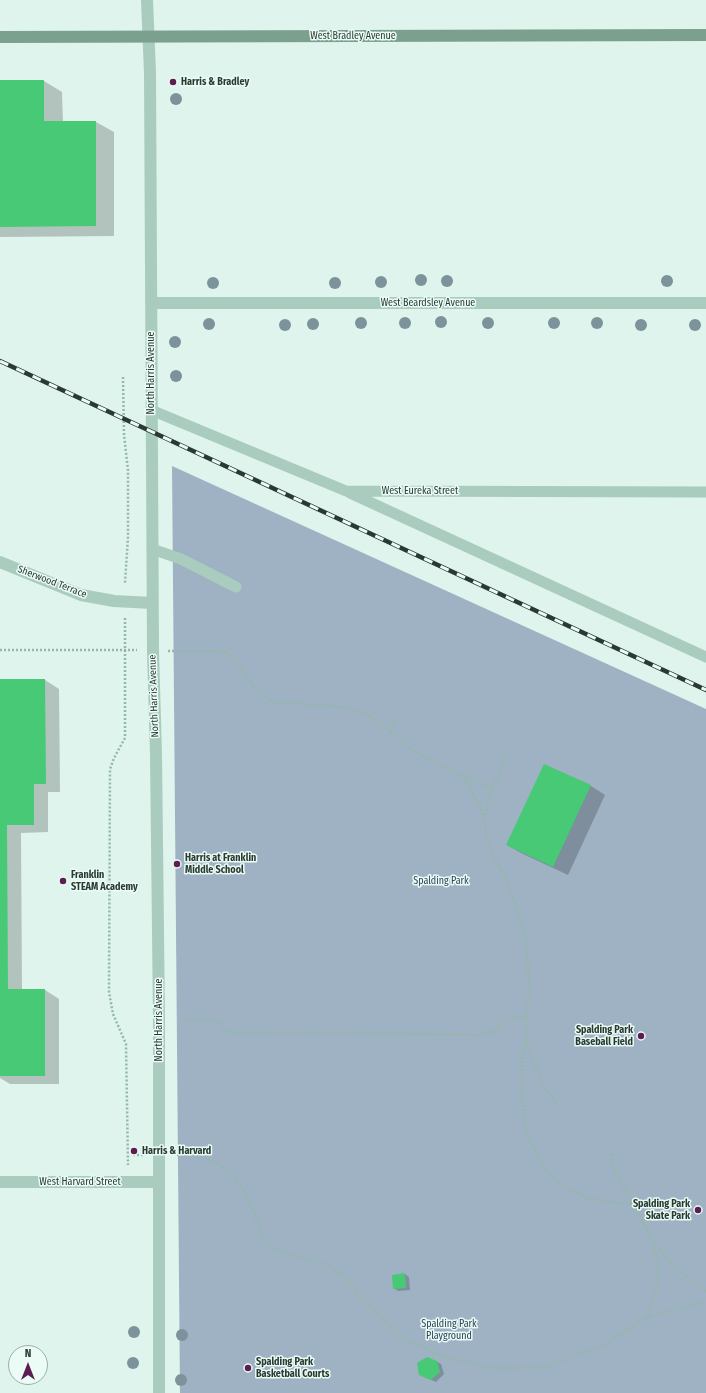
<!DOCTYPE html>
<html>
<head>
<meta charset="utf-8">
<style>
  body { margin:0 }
  #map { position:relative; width:706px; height:1393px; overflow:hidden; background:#def4ec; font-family:"Fira Sans Condensed",sans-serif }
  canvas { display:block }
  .north { position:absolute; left:8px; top:1345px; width:40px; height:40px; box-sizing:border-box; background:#ebfbf6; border:1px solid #9daea7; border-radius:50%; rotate:0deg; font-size:11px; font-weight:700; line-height:16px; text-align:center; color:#293a31 }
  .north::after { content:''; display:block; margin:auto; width:14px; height:18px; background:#5d1d51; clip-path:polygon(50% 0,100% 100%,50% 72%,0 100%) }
</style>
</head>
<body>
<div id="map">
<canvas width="706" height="1393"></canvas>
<div class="north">N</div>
</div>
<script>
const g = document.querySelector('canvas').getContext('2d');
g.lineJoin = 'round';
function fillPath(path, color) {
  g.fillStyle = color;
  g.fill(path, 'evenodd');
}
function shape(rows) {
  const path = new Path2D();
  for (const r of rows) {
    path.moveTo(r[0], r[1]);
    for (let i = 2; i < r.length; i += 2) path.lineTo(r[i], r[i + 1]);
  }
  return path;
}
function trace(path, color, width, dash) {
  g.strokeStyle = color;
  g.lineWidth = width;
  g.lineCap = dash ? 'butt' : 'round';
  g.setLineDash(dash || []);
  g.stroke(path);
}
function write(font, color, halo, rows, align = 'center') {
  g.font = font + ' "Fira Sans Condensed",sans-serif';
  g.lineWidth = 3;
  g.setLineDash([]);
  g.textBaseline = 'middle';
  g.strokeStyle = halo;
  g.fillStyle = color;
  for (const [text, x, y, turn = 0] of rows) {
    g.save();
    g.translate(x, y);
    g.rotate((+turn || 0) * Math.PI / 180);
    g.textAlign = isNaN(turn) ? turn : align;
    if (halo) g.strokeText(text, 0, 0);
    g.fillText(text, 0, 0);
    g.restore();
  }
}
fillPath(shape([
  [172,466,706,709,706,1393,180,1393]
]), '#9eb2c3');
fillPath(shape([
  [0,81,44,81,62,92,63,122,96,122,114,132,114,236,0,237],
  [0,680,45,680,59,689,60,792,48,792,48,832,21,833,22,990,45,990,59,999,59,1084,10,1084,0,1078],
  [545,765,591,786,605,795,568,875,521,853,507,845],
  [405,1274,409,1277,410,1290,398,1291,394,1288],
  [436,1361,441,1364,444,1374,436,1382,424,1377]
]), '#0003');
fillPath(shape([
  [0,80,44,80,44,121,96,121,96,226,0,227],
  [0,679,45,679,46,784,34,784,34,825,7,825,8,989,45,989,45,1076,0,1076],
  [544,764,591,785,553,867,506,845],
  [405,1273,406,1288,393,1289,392,1275],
  [427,1357,437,1361,440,1372,431,1380,419,1375,417,1363]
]), '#47c976');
trace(shape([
  [123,377,124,435,128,470,128,537,125,583],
  [125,618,125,738,114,758,110,769,109,992,113,1014,126,1044,128,1165],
  [0,650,137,650],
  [168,651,223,651,229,654,240,666,254,687,266,698,278,702,342,707,352,708,370,716,416,753,464,777,480,806,484,817,486,832,488,841,493,854,510,888,519,914,526,940,529,984,526,1039,522,1056,523,1116,526,1130,538,1159,558,1182,573,1192,589,1198,606,1202,633,1204,652,1240,659,1270,657,1286,648,1317,600,1347,547,1366,519,1368,492,1368,441,1356,404,1338,382,1319,361,1299,344,1276,335,1269,322,1263,294,1256,273,1248,262,1236,248,1196,235,1177,220,1165,202,1156,176,1155],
  [390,732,396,718],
  [465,777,492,789],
  [485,815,489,796,508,754],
  [184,1020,215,1020,220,1023,226,1032,483,1035,494,1032,501,1023,506,1019,516,1017,527,1018],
  [526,1040,539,1077,546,1090,560,1107],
  [612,1154,612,1165,633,1204],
  [133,1155,143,1155],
  [653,1241,673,1265,706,1291],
  [648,1317,706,1301],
  [433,1359,435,1352]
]), '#94b8a8', 2.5, [2, 2]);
trace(shape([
  [151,410,346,491,706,492],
  [350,493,706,657],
  [152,549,181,559,236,587]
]), '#aaccbe', 11);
trace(shape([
  [147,0,150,73,153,651,156,754,159,1020,159,1393],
  [151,303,706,303],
  [0,562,81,595,114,601,152,603],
  [0,1182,159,1182]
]), '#aaccbe', 12);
trace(shape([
  [0,37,706,35]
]), '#7ba08d', 12);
const rail = shape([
  [0,361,706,690]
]);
trace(rail, '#293a31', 4.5);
trace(rail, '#ebfbf6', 3, [9]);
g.fillStyle = '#7c939b';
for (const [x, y] of [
  [176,99],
  [421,280],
  [447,281],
  [667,281],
  [381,282],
  [213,283],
  [335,283],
  [441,322],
  [361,323],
  [405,323],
  [488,323],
  [554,323],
  [597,323],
  [209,324],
  [313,324],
  [285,325],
  [641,325],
  [695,325],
  [175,342],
  [176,376],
  [134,1332],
  [182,1335],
  [133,1363],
  [181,1380]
]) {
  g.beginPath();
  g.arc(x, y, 6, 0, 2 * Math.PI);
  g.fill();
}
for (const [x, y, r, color] of [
  [173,82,4,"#5d1d51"],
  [177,864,4,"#5d1d51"],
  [63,881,4,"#5d1d51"],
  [641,1036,4,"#5d1d51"],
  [134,1151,4,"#5d1d51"],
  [698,1210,4,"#5d1d51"],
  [248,1368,4,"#5d1d51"]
]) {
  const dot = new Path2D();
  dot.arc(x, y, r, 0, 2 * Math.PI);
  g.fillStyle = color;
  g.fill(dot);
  trace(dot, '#ebfbf6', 1.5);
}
write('10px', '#293a31', '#ebfbf6', [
  ["West Bradley Avenue",353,36],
  ["West Beardsley Avenue",428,303],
  ["North Harris Avenue",151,373,-90],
  ["West Eureka Street",420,491],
  ["Sherwood Terrace",52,582,21],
  ["North Harris Avenue",154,696,-92],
  ["North Harris Avenue",159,1020,-90],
  ["West Harvard Street",80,1182]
]);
write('bold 10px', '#293a31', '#ebfbf6', [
  ["Harris & Bradley",181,82],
  ["Harris at Franklin",185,858],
  ["Middle School",185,870],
  ["Franklin",71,875],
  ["STEAM Academy",71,887],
  ["Spalding Park",633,1030,"right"],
  ["Baseball Field",633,1042,"right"],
  ["Harris & Harvard",142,1151],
  ["Spalding Park",690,1204,"right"],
  ["Skate Park",690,1216,"right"],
  ["Spalding Park",256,1362],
  ["Basketball Courts",256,1374]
], 'left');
write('10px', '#2c4359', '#ebfbf6', [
  ["Spalding Park",441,881],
  ["Spalding Park",449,1324],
  ["Playground",449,1336]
]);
</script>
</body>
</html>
